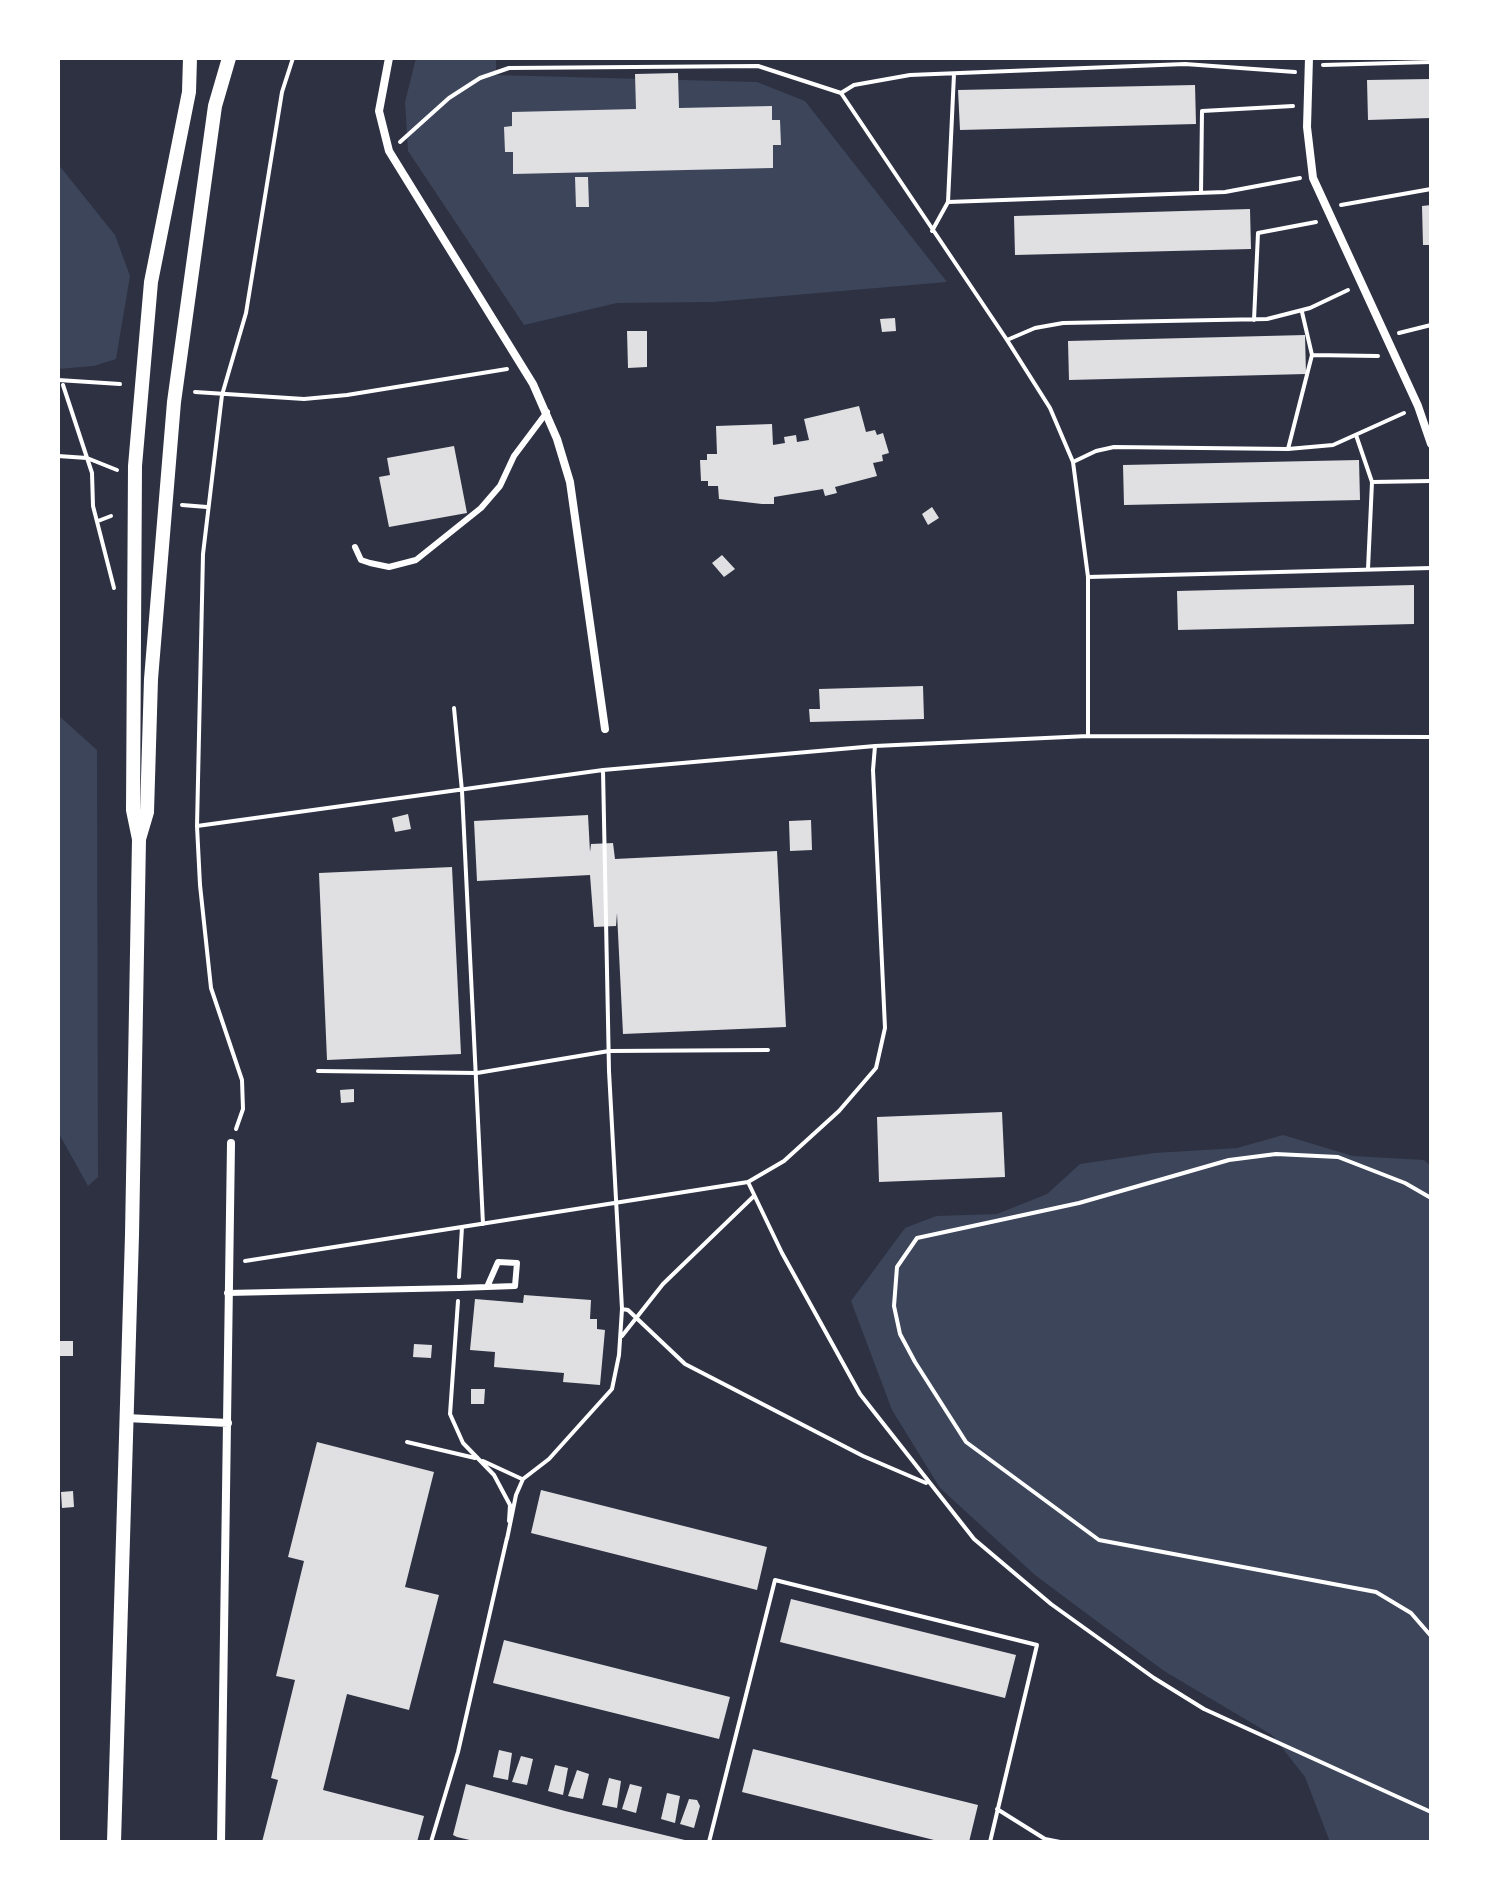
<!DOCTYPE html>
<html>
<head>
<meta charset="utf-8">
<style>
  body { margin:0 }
  #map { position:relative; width:1489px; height:1900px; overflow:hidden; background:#2d3142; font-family:"Times New Roman",serif }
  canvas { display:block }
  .frame { position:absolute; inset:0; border:60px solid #fff; pointer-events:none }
</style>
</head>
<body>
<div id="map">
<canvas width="1489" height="1900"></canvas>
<div class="frame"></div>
</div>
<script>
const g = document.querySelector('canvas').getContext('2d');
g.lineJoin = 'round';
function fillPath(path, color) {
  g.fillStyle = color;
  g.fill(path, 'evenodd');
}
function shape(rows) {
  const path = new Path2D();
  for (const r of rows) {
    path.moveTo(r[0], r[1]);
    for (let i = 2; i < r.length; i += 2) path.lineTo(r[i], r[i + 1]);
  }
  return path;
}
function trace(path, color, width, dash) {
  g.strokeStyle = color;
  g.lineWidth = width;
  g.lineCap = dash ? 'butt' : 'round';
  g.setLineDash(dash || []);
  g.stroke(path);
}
fillPath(shape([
  [416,58,496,58,496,75,757,82,805,101,947,282,713,302,617,303,524,325,408,151,405,102],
  [58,164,115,235,130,276,116,359,94,366,58,369],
  [58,715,97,750,98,1177,88,1186,58,1132],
  [1283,1135,1353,1156,1424,1160,1431,1166,1431,1842,1330,1842,1305,1777,1272,1735,1164,1671,1075,1605,1035,1575,940,1488,892,1410,851,1301,905,1228,936,1216,997,1214,1047,1194,1080,1164,1154,1153,1237,1148]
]), '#3c4559');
fillPath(shape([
  [678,73,679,108,772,106,772,120,780,120,781,145,773,145,773,168,513,174,513,152,505,152,504,127,512,126,512,112,636,109,635,74],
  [1431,79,1431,118,1368,120,1367,80],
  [1195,85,1196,124,960,130,958,90],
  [575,177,588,177,589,207,576,207],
  [1431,205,1431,245,1423,245,1422,206],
  [1250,209,1251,249,1015,255,1014,216],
  [895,318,896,331,882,332,880,319],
  [627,331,647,331,647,367,628,368],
  [1305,335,1306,374,1069,380,1068,341],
  [859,406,866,432,875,430,877,435,883,433,889,453,882,455,883,461,873,463,877,476,835,487,837,493,825,496,823,489,774,497,774,504,762,504,719,499,718,486,708,486,708,481,701,481,700,460,707,460,707,454,717,454,716,426,772,424,773,445,785,443,784,437,796,435,797,442,809,440,804,419],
  [454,446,467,513,389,527,379,477,390,475,387,458],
  [1359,460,1360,500,1124,505,1123,465],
  [932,507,939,518,928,525,922,514],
  [722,555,735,569,724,577,712,563],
  [1414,585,1414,624,1178,630,1177,591],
  [923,686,924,719,810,722,809,709,820,709,819,689],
  [408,814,411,829,395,832,392,818],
  [588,815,590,852,591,844,613,843,615,859,777,851,786,1027,623,1034,617,913,616,926,594,927,590,875,477,881,474,821],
  [811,820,812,850,790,851,789,821],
  [452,867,461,1054,327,1060,319,873],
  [354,1089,354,1102,341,1103,340,1090],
  [1002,1112,1005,1177,879,1182,877,1117],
  [524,1295,591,1300,590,1319,597,1319,597,1329,605,1330,600,1385,563,1382,564,1373,494,1367,495,1352,470,1350,475,1299,523,1303],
  [59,1341,73,1341,73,1356,59,1356],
  [414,1344,432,1345,431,1358,413,1357],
  [471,1389,485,1389,484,1404,471,1404],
  [317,1442,434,1472,405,1587,439,1595,409,1710,347,1694,323,1790,424,1816,417,1842,262,1842,278,1780,271,1778,295,1680,276,1676,304,1561,288,1557],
  [541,1490,767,1547,757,1590,531,1533],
  [73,1491,74,1507,62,1508,61,1492],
  [791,1599,1016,1655,1005,1698,780,1642],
  [504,1640,730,1697,719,1739,493,1683],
  [753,1749,978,1805,969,1842,942,1842,742,1792],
  [499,1750,512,1753,508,1780,493,1777],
  [521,1756,533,1759,527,1785,512,1782],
  [555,1765,568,1768,563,1795,548,1791],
  [577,1770,589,1774,583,1799,568,1796],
  [609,1778,621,1781,617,1808,602,1805],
  [466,1784,565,1811,693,1842,478,1842,457,1837,453,1835],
  [630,1784,642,1787,636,1813,622,1809],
  [667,1793,680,1796,675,1823,661,1819],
  [689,1799,697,1800,700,1806,694,1828,680,1824]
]), '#e0e0e3');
trace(shape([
  [1323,65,1431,62],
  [841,93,854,85,910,75,1185,64,1295,72],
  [400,142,449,98,480,78,509,68,758,66,841,93,1007,340,1050,408,1073,462,1088,577,1088,736],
  [1201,193,1202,111,1293,106],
  [948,202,1225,192,1300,178],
  [1341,205,1431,189],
  [932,231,948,202,954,74],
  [1254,320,1258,233,1316,222],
  [1399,333,1431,325],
  [1007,340,1035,328,1063,323,1267,319,1310,308,1348,290],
  [1312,355,1378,356],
  [58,380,120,384],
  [63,385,92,473,93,506,114,588],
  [195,392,304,399,347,395,507,369],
  [1356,435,1372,482],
  [1288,449,1312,355,1302,312],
  [58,456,87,458,117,470],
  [1073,462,1096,451,1114,447,1288,449,1333,445,1404,413],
  [182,505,207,507],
  [98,521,111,516],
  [1368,569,1372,482,1431,481],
  [1088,577,1431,568],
  [454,708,462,791,483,1224],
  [197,826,603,770,875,746,1088,736,1431,737],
  [318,1071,477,1073,609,1051,768,1050],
  [236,1129,243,1109,242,1080,211,988,200,885,197,826,203,554,222,395,246,313,282,92,293,58],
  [748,1182,784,1161,839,1111,876,1068,885,1028,873,770,875,746],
  [1431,1198,1405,1183,1338,1157,1276,1154,1229,1160,1079,1203,917,1238,897,1267,894,1306,900,1334,915,1362,966,1442,1099,1540,1376,1592,1411,1613,1431,1636],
  [245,1261,748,1182,782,1253,860,1394,974,1539,1051,1604,1154,1678,1204,1709,1431,1812],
  [459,1277,462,1227],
  [458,1301,450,1414,463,1443,494,1475,510,1505,509,1521],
  [622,1309,628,1310,685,1364,863,1456,926,1483],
  [622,1336,663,1284,754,1196],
  [407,1442,475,1458],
  [483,1461,522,1479],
  [507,1539,516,1495,523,1479,549,1459,612,1389,619,1355,622,1309,609,1071,603,770],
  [997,1809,1045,1839,1060,1842],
  [431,1842,458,1752,507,1538],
  [709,1842,775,1580,1037,1645,990,1842]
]), '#fff', 4);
trace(shape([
  [355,547,361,560,370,563,389,567,416,560,481,508,500,486,514,456,547,412],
  [227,1293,459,1288,515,1286,517,1263,498,1262,487,1287]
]), '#fff', 6);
trace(shape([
  [389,58,379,111,389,151,533,384,557,439,570,482,605,729],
  [1309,58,1307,127,1313,178,1418,406,1431,444],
  [126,1418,228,1423],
  [221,1842,231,1143]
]), '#fff', 8);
trace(shape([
  [139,839,147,812,151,679,174,402,215,106,229,58],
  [114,1842,132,1235,139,839,133,810,135,466,151,282,189,92,190,58]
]), '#fff', 14);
</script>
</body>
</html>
